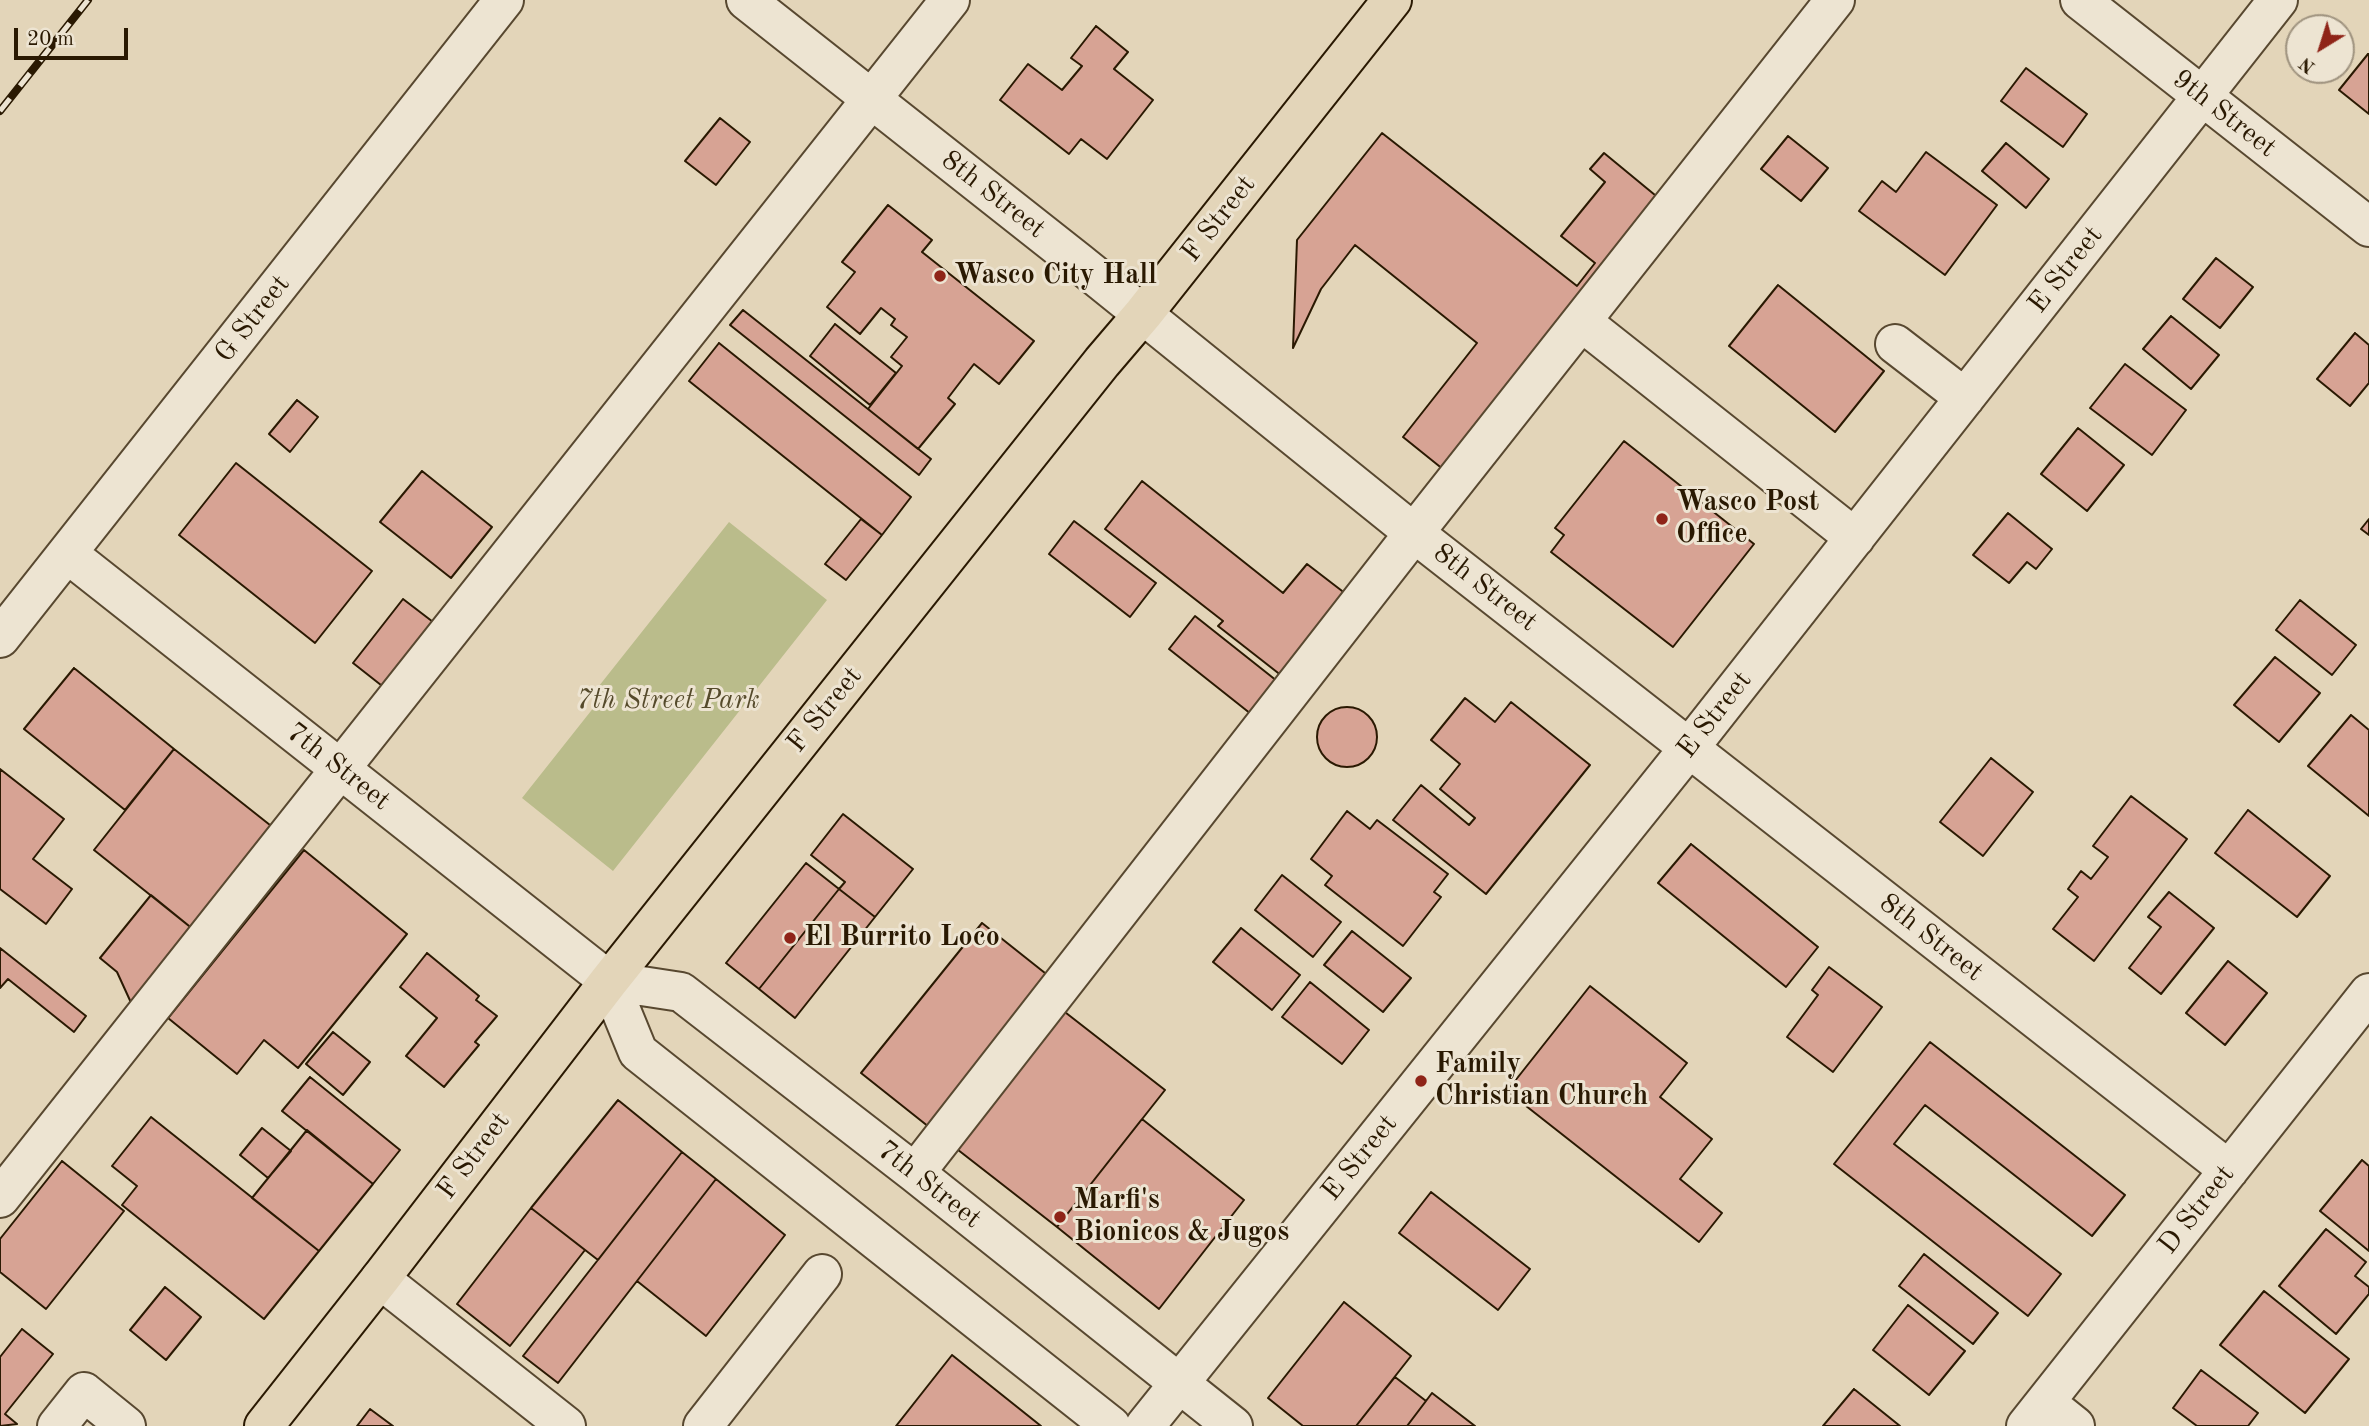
<!DOCTYPE html>
<html>
<head>
<meta charset="utf-8">
<style>
  body { margin:0 }
  #map { position:relative; width:2369px; height:1426px; overflow:hidden; background:#e3d5b9; font-family:"Old Standard TT",serif }
  canvas { display:block }
  .north { position:absolute; left:2285px; top:14px; width:70px; height:70px; box-sizing:border-box; background:#ede4d2; border:2px solid #9f937f; border-radius:50%; rotate:218deg; font-size:19px; font-weight:700; line-height:28px; text-align:center; color:#2a1902 }
  .north::after { content:''; display:block; margin:auto; width:24px; height:32px; background:#8f2418; clip-path:polygon(50% 0,100% 100%,50% 72%,0 100%) }
  .scale { position:absolute; left:14px; top:28px; width:114px; height:32px; box-sizing:border-box; border:4px solid #2a1902; border-top:0; padding-left:9px; font-size:21px; line-height:24px; white-space:nowrap; color:#2a1902; -webkit-text-stroke:5px #ede4d2; paint-order:stroke }
</style>
</head>
<body>
<div id="map">
<canvas width="2369" height="1426"></canvas>
<div class="north">N</div>
<div class="scale">20 m</div>
</div>
<script>
const g = document.querySelector('canvas').getContext('2d');
g.lineJoin = 'round';
function fillPath(path, color) {
  g.fillStyle = color;
  g.fill(path, 'evenodd');
}
function shape(rows) {
  const path = new Path2D();
  for (const r of rows) {
    if (r.length === 3) {
      path.moveTo(r[0] + r[2], r[1]);
      path.arc(r[0], r[1], r[2], 0, 2 * Math.PI);
      continue;
    }
    path.moveTo(r[0], r[1]);
    for (let i = 2; i < r.length; i += 2) path.lineTo(r[i], r[i + 1]);
  }
  return path;
}
function trace(path, color, width, dash) {
  g.strokeStyle = color;
  g.lineWidth = width;
  g.lineCap = dash ? 'butt' : 'round';
  g.setLineDash(dash || []);
  g.stroke(path);
}
function write(font, color, halo, rows, align = 'center') {
  g.font = font + ' "Old Standard TT",serif';
  g.lineWidth = 6;
  g.setLineDash([]);
  g.textBaseline = 'middle';
  g.strokeStyle = halo;
  g.fillStyle = color;
  for (const [text, x, y, turn = 0] of rows) {
    g.save();
    g.translate(x, y);
    g.rotate((+turn || 0) * Math.PI / 180);
    g.textAlign = isNaN(turn) ? turn : align;
    if (halo) g.strokeText(text, 0, 0);
    g.fillText(text, 0, 0);
    g.restore();
  }
}
fillPath(shape([
  [729,522,827,600,613,871,522,798,602,697,595,691]
]), '#babc8b');
const building = shape([
  [1096,26,1128,52,1114,69,1153,100,1107,159,1081,139,1069,154,1000,100,1028,64,1062,90,1082,66,1071,58,1096,26],
  [2368,54,2369,54,2369,114,2339,90,2368,54],
  [2026,68,2087,114,2063,147,2001,101,2026,68],
  [720,118,750,142,716,185,685,161,720,118],
  [1382,133,1577,286,1595,263,1561,236,1605,182,1590,169,1604,153,1661,200,1444,470,1403,437,1477,343,1355,245,1321,289,1293,348,1297,240,1382,133],
  [1788,136,1828,168,1801,201,1761,169,1788,136],
  [2006,143,2049,179,2026,208,1982,171,2006,143],
  [1926,152,1997,205,1945,275,1859,211,1882,181,1896,192,1926,152],
  [888,205,932,240,922,252,1034,341,999,384,974,364,948,398,955,404,918,449,868,409,902,366,891,357,907,337,891,325,895,319,881,308,860,334,827,307,855,272,842,262,888,205],
  [2216,258,2253,287,2220,328,2183,299,2216,258],
  [1778,285,1884,371,1835,432,1729,346,1778,285],
  [743,310,931,459,919,475,730,325,743,310],
  [2171,316,2219,355,2191,389,2143,349,2171,316],
  [835,324,896,373,870,405,810,356,835,324],
  [2355,333,2369,345,2369,383,2350,406,2317,379,2355,333],
  [719,343,911,497,882,535,689,381,719,343],
  [2125,364,2186,410,2152,455,2090,408,2125,364],
  [297,400,318,417,290,452,269,434,297,400],
  [2078,428,2124,465,2087,511,2041,474,2078,428],
  [1624,441,1754,544,1673,647,1551,552,1564,535,1555,528,1624,441],
  [236,463,372,571,315,643,179,535,236,463],
  [422,471,492,527,451,578,380,522,422,471],
  [1142,481,1283,593,1307,564,1346,594,1282,676,1218,626,1223,621,1105,529,1142,481],
  [2008,513,2052,549,2036,569,2027,562,2009,583,1973,555,2008,513],
  [861,519,882,535,846,580,825,564,861,519],
  [2369,519,2369,535,2361,529,2369,519],
  [1074,521,1156,583,1130,617,1049,554,1074,521],
  [403,599,437,625,386,689,353,663,403,599],
  [2300,600,2356,645,2332,675,2276,630,2300,600],
  [1195,616,1277,681,1251,714,1169,649,1195,616],
  [2275,657,2320,693,2279,742,2234,705,2275,657],
  [74,668,174,749,125,810,24,729,74,668],
  [1465,698,1495,722,1511,702,1590,765,1486,894,1393,820,1421,785,1469,825,1475,818,1440,789,1460,764,1431,740,1465,698],
  [1347,737,30],
  [2351,715,2369,730,2369,816,2308,766,2351,715],
  [174,749,275,829,194,930,94,850,174,749],
  [1991,758,2033,792,1983,856,1940,822,1991,758],
  [0,769,64,819,33,859,72,889,46,924,0,889,0,769],
  [2131,796,2187,839,2094,961,2053,929,2078,897,2068,889,2081,871,2091,879,2108,857,2093,846,2131,796],
  [2248,810,2330,876,2297,917,2215,853,2248,810],
  [1347,811,1370,829,1377,820,1448,874,1434,892,1441,897,1403,946,1325,885,1332,876,1311,859,1347,811],
  [843,814,913,869,875,917,839,889,845,882,811,855,843,814],
  [1691,844,1818,947,1786,987,1658,883,1691,844],
  [304,850,407,934,298,1068,264,1040,237,1074,168,1018,304,850],
  [806,863,839,889,759,989,726,963,806,863],
  [1282,875,1341,922,1313,957,1255,910,1282,875],
  [839,889,875,917,795,1018,759,989,839,889],
  [2169,892,2214,928,2161,994,2129,968,2161,927,2148,917,2169,892],
  [151,895,194,930,133,1007,117,972,100,958,151,895],
  [982,923,1050,977,929,1127,861,1073,982,923],
  [1241,928,1300,975,1272,1010,1213,962,1241,928],
  [1352,931,1411,978,1383,1012,1324,965,1352,931],
  [0,948,86,1016,74,1032,8,979,0,988,0,948],
  [427,953,479,996,476,1000,497,1016,475,1042,479,1045,444,1087,406,1056,437,1018,400,987,427,953],
  [2228,961,2267,993,2225,1045,2186,1013,2228,961],
  [1829,967,1882,1007,1833,1072,1787,1037,1818,995,1812,990,1829,967],
  [1310,982,1369,1030,1342,1064,1282,1017,1310,982],
  [1590,986,1687,1063,1660,1097,1712,1139,1680,1179,1722,1213,1699,1242,1507,1091,1590,986],
  [1061,1009,1165,1090,1057,1227,953,1146,1061,1009],
  [333,1032,370,1062,343,1095,306,1064,333,1032],
  [1930,1042,2125,1195,2092,1236,1925,1105,1894,1144,2061,1274,2028,1316,1834,1164,1930,1042],
  [310,1077,400,1150,373,1184,282,1111,310,1077],
  [618,1100,682,1152,598,1260,531,1208,618,1100],
  [151,1117,319,1251,264,1319,122,1205,137,1186,112,1166,151,1117],
  [1142,1119,1244,1200,1159,1309,1057,1227,1142,1119],
  [262,1128,291,1151,268,1178,240,1155,262,1128],
  [307,1130,373,1184,319,1251,252,1198,307,1130],
  [682,1152,716,1179,558,1383,523,1356,682,1152],
  [2362,1160,2369,1166,2369,1251,2320,1211,2362,1160],
  [62,1161,124,1211,46,1309,0,1272,0,1239,62,1161],
  [716,1179,785,1235,706,1336,637,1281,716,1179],
  [1431,1192,1530,1269,1498,1310,1399,1233,1431,1192],
  [531,1208,585,1250,510,1346,457,1304,531,1208],
  [2326,1229,2366,1262,2355,1276,2369,1287,2369,1294,2336,1334,2279,1286,2326,1229],
  [1924,1254,1998,1313,1973,1344,1899,1286,1924,1254],
  [165,1287,201,1317,166,1360,130,1330,165,1287],
  [2264,1291,2349,1359,2305,1413,2220,1345,2264,1291],
  [1344,1302,1411,1356,1356,1426,1303,1426,1268,1398,1344,1302],
  [1908,1305,1965,1351,1929,1395,1873,1350,1908,1305],
  [22,1329,53,1354,5,1414,17,1424,0,1426,0,1357,22,1329],
  [952,1355,1041,1426,896,1426,952,1355],
  [2201,1370,2258,1413,2248,1426,2197,1426,2173,1408,2201,1370],
  [1395,1377,1426,1401,1407,1426,1356,1426,1395,1377],
  [1854,1389,1900,1426,1823,1426,1854,1389],
  [1432,1393,1475,1426,1407,1426,1432,1393],
  [370,1409,393,1426,357,1426,370,1409]
]);
fillPath(building, '#d7a394');
trace(building, '#2a1902', 2);
const minor = shape([
  [746,0,1078,262,1414,533,2229,1170],
  [2080,0,2369,227],
  [1582,322,1855,538],
  [1895,344,1965,398],
  [68,554,609,981,638,1052,1111,1426],
  [0,638,504,0],
  [609,981,681,992,915,1173,1233,1426],
  [915,1173,1414,533,1835,0],
  [0,1198,950,0],
  [380,1279,566,1426],
  [2045,1402,2075,1426],
  [57,1426,84,1392,126,1426],
  [703,1426,822,1274],
  [1145,1426,1689,748,2278,0],
  [2026,1426,2369,993]
]);
const major = shape([
  [264,1426,380,1279,609,981,1102,362,1143,314,1392,0]
]);
trace(minor, '#584830', 42);
trace(major, '#2a1902', 42);
trace(minor, '#ede4d2', 38);
trace(major, '#e3d5b9', 38);
const rail = shape([
  [0,111,88,0]
]);
trace(rail, '#2a1902', 8);
trace(rail, '#ede4d2', 5, [16]);
for (const [x, y, r, color] of [
  [940,276,7,"#8f2418"],
  [1662,519,7,"#8f2418"],
  [790,938,7,"#8f2418"],
  [1421,1081,7,"#8f2418"],
  [1060,1217,7,"#8f2418"]
]) {
  const dot = new Path2D();
  dot.arc(x, y, r, 0, 2 * Math.PI);
  g.fillStyle = color;
  g.fill(dot);
  trace(dot, '#ede4d2', 2.5);
}
write('28px', '#2a1902', '#ede4d2', [
  ["9th Street",2224,114,38],
  ["8th Street",993,195,38],
  ["F Street",1219,219,-52],
  ["E Street",2066,270,-52],
  ["G Street",253,319,-52],
  ["8th Street",1485,588,38],
  ["F Street",825,710,-51],
  ["E Street",1715,715,-52],
  ["7th Street",338,767,38],
  ["8th Street",1931,938,38],
  ["F Street",474,1156,-53],
  ["E Street",1360,1158,-51],
  ["7th Street",929,1185,38],
  ["D Street",2197,1210,-52]
]);
write('bold 28px', '#2a1902', '#ede4d2', [
  ["Wasco City Hall",954,276],
  ["Wasco Post",1676,503],
  ["Office",1676,535],
  ["El Burrito Loco",804,938],
  ["Family",1435,1065],
  ["Christian Church",1435,1097],
  ["Marfi's",1074,1201],
  ["Bionicos & Jugos",1074,1233]
], 'left');
write('italic 28px', '#554a2b', '#ede4d2', [
  ["7th Street Park",668,701]
]);
</script>
</body>
</html>
